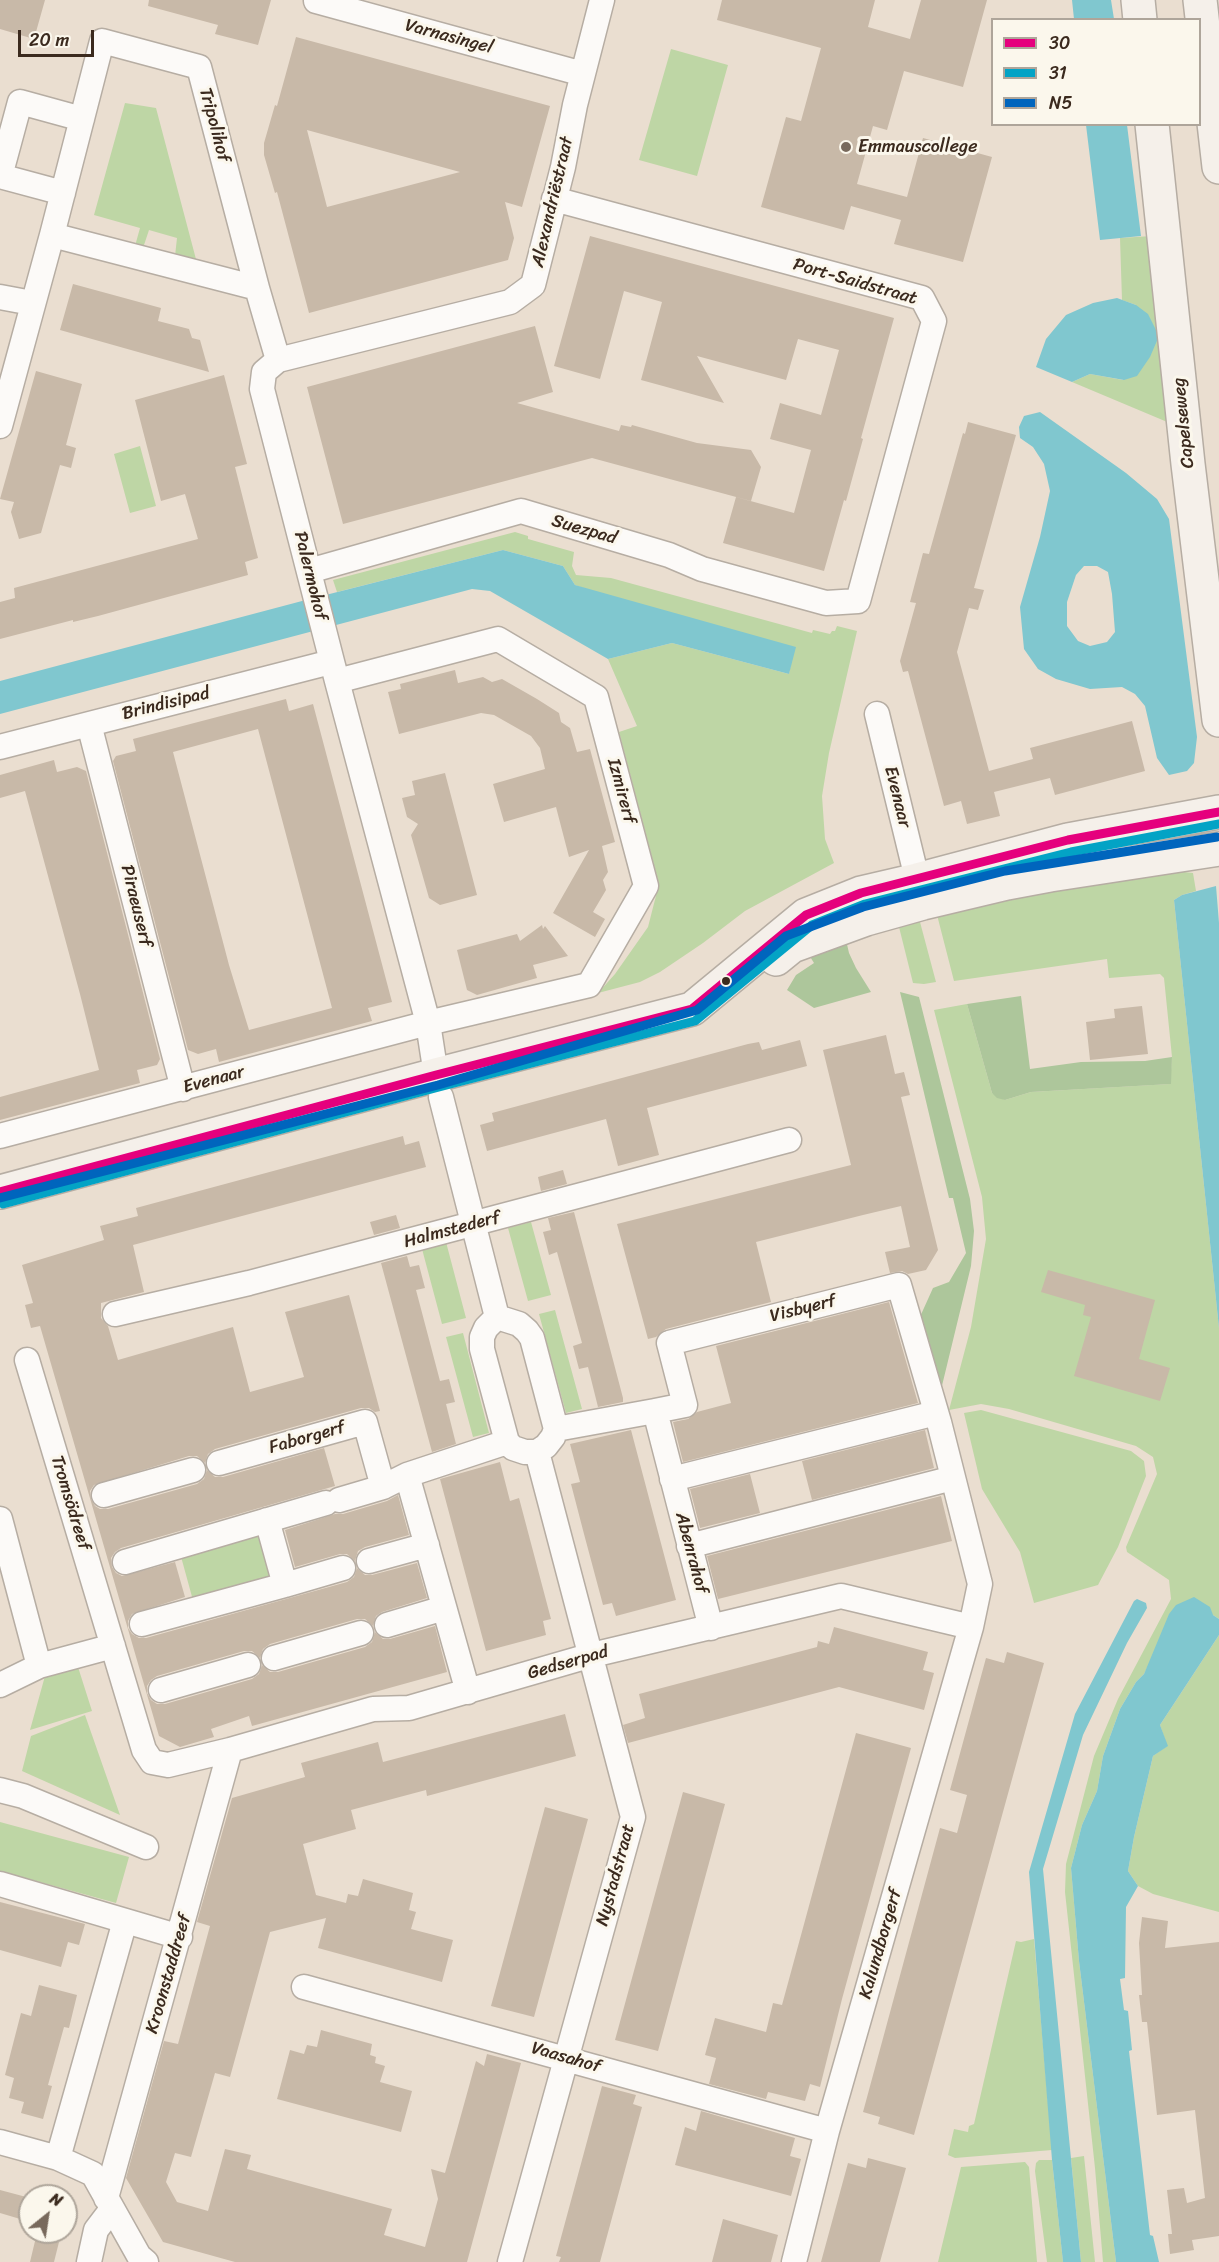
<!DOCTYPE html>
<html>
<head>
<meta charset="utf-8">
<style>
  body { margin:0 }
  #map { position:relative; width:1219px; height:2262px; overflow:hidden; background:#eaded0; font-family:Sriracha,sans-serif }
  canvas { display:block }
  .legend { position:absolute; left:991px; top:18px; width:210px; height:108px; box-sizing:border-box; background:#fbf7ec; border:2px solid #aea59a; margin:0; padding:8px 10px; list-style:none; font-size:18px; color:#3b2a1e }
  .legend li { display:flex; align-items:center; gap:12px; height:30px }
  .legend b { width:30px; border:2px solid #aea59a }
  .north { position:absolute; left:18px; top:2184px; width:60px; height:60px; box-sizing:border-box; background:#fbf7ec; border:2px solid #aea59a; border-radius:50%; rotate:30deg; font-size:16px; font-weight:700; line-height:24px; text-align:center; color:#3b2a1e }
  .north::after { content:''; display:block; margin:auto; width:21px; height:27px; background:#78695c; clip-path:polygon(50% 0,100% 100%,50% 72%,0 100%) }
  .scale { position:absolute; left:18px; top:30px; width:76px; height:27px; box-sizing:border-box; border:3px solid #3b2a1e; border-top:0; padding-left:8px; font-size:18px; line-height:21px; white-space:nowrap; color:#3b2a1e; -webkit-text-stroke:4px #fbf7ec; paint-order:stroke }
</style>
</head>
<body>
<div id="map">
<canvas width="1219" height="2262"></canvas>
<ul class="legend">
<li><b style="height:8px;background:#e5007d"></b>30</li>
<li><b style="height:8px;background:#03a3c5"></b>31</li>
<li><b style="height:8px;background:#0065bd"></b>N5</li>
</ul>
<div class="north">N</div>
<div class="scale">20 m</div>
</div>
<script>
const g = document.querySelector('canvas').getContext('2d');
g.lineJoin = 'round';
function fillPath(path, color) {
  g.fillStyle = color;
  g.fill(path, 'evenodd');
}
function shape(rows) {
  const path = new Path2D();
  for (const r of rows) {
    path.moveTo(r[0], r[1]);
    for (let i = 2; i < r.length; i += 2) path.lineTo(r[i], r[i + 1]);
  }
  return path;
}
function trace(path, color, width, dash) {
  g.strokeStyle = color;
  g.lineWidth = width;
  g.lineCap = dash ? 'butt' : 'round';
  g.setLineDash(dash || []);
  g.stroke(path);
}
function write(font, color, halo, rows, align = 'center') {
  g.font = font + ' Sriracha,sans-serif';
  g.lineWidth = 6;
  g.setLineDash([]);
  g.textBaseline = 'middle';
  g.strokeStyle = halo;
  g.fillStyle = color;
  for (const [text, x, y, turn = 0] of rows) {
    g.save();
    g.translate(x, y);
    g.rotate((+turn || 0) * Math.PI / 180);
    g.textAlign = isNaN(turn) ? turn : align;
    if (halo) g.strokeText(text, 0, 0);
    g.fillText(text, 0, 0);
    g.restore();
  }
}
fillPath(shape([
  [671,49,728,65,697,176,639,160],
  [125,103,156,108,197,263,175,256,177,238,149,230,143,248,135,246,140,228,94,215],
  [1152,236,1172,424,1072,382,1090,374,1123,380,1136,305,1122,300,1120,238],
  [140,446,156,506,130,513,114,454],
  [515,532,528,536,528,539,574,552,572,566,576,575,611,578,812,633,813,630,830,634,832,631,835,631,837,626,857,631,829,753,822,796,825,839,834,863,745,911,703,943,660,972,640,982,598,993,615,974,648,927,659,884,619,732,637,726,608,659,672,643,789,674,791,663,575,585,563,566,503,550,337,592,333,580],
  [1175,871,1193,873,1196,891,1182,895,1174,900,1219,1328,1219,1619,1213,1615,1147,1668,1144,1674,1136,1682,1120,1709,1103,1756,1097,1791,1082,1825,1071,1868,1079,1961,1116,2262,1103,2262,1095,2168,1065,1892,1066,1864,1094,1756,1118,1699,1171,1599,1169,1580,1127,1552,1126,1547,1157,1474,1153,1457,1136,1446,1009,1409,981,1404,949,1410,971,1327,986,1239,982,1197,934,1010,967,1004,992,1093,1005,1100,1031,1092,1170,1084,1172,1057,1164,978,1160,974,1109,978,1107,959,954,981,936,911,1034,888],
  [912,915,920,922,936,982,924,984,913,983,897,919],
  [531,1222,551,1295,528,1301,508,1228],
  [446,1242,466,1318,442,1324,422,1249],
  [555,1310,582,1409,566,1413,539,1314],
  [463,1333,489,1433,473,1437,446,1337],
  [981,1410,1131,1451,1144,1461,1146,1476,1118,1547,1098,1585,1034,1603,1020,1552,982,1489,964,1413],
  [263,1529,278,1581,194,1604,180,1553],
  [1219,1635,1219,1912,1153,1894,1138,1886,1128,1871,1134,1837,1153,1756,1167,1746,1160,1725],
  [78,1667,92,1711,30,1730,45,1676],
  [85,1715,120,1815,22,1771,31,1736],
  [0,1822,129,1857,116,1903,0,1871],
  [1034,1939,1052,2150,955,2158,948,2155,954,2129,968,2132,969,2126,974,2124,1016,1941,1021,1942],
  [1084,2156,1095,2262,1081,2262,1071,2158],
  [1039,2160,1052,2160,1063,2262,1047,2262,1035,2171,1036,2163],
  [1025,2162,1029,2167,1037,2262,938,2262,961,2167]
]), '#bed6a5');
fillPath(shape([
  [846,940,849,953,856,968,871,992,814,1008,787,990,796,975,814,963,809,955],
  [900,992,919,997,970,1199,974,1231,971,1266,939,1398,919,1319,933,1288,949,1282,966,1253,953,1198,949,1198],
  [1021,996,1030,1069,1081,1062,1145,1061,1172,1057,1171,1084,1031,1092,1005,1100,997,1098,992,1093,967,1004]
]), '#adc69b');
fillPath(shape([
  [1072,0,1111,0,1114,19,1074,19],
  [1086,125,1127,125,1141,236,1100,240],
  [1117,298,1136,305,1148,314,1159,336,1150,357,1137,376,1124,380,1090,374,1072,382,1036,367,1046,339,1066,315,1093,303],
  [1040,412,1126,473,1157,499,1169,519,1197,737,1194,763,1187,771,1169,775,1157,758,1145,706,1135,694,1122,687,1090,689,1056,679,1038,669,1024,649,1020,607,1040,537,1050,491,1044,464,1033,447,1020,438,1019,427,1024,416],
  [1084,566,1097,566,1108,572,1112,594,1115,632,1107,642,1090,646,1078,641,1067,626,1067,602,1076,575],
  [503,550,563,566,575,585,796,647,789,674,672,643,608,659,490,591,472,589,0,714,0,681,302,601],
  [1216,886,1219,923,1219,1328,1174,900,1182,895],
  [1194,1597,1210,1607,1213,1615,1219,1619,1219,1635,1160,1725,1168,1746,1153,1756,1134,1837,1128,1871,1138,1886,1126,1907,1125,1978,1120,1979,1124,2010,1128,2011,1132,2050,1129,2051,1150,2235,1153,2236,1159,2262,1116,2262,1079,1961,1071,1868,1082,1825,1097,1791,1103,1756,1120,1709,1136,1682,1144,1674,1169,1614,1176,1605],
  [1137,1599,1146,1603,1147,1608,1127,1643,1083,1735,1043,1869,1081,2262,1063,2262,1052,2160,1029,1872,1075,1714,1134,1601]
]), '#80c7cf');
fillPath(shape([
  [0,0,45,0,34,39,0,29],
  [149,0,271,0,258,45,215,34,218,25,148,6],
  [722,0,875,0,868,27,910,39,921,0,987,0,963,87,904,71,887,130,873,126,857,184,907,197,923,138,992,157,963,262,894,244,901,220,851,206,844,230,761,207,786,117,801,121,821,48,717,20],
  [296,37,550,106,522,207,505,202,514,238,508,260,309,313,277,192,275,193,264,155,264,143,275,105,277,106],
  [307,130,460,172,327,207],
  [590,236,894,318,861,438,863,439,846,501,844,500,824,571,723,543,736,497,794,513,811,450,770,439,780,403,821,415,839,350,798,339,786,380,697,356,724,403,663,386,641,380,662,302,624,291,600,379,554,366],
  [73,284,161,308,158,321,189,329,192,338,200,340,209,372,60,330],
  [535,326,553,392,517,403,619,431,621,425,631,427,632,425,697,443,751,450,761,467,751,501,592,458,343,524,307,387],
  [36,371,82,384,66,445,76,448,71,468,60,465,41,533,19,539,11,512,14,502,0,499],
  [224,375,247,464,235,467,258,558,245,562,248,575,98,616,73,622,73,620,0,639,0,602,15,598,14,588,198,539,185,494,161,501,135,400],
  [968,422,1016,435,974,588,984,590,978,610,969,608,957,652,989,771,1033,759,1030,748,1132,721,1145,771,1055,795,1050,778,994,792,1000,816,967,824,961,801,944,806,908,671,903,672,900,661,916,603,910,602,923,553,929,554,963,433,965,434],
  [455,670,458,683,483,677,492,682,502,679,537,699,559,713,561,722,570,728,577,752,590,749,615,842,602,846,608,872,603,880,606,890,593,912,605,919,595,937,553,913,589,850,569,857,556,807,504,822,493,784,545,769,540,748,531,736,494,715,481,713,399,734,388,692,401,689,400,684],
  [286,699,289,711,313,704,392,1002,368,1008,372,1021,219,1062,216,1049,198,1054,188,1050,113,761,116,756,136,751,133,739],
  [258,729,332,1008,249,1030,229,965,173,752],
  [54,760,57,772,77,767,86,771,160,1059,157,1065,137,1070,140,1083,0,1120,0,1097,99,1070,80,994,25,791,0,798,0,775],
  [445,773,477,895,440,905,429,898,411,835,418,824,407,817,402,798,415,795,412,781],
  [542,925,543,929,545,926,568,956,533,965,537,978,477,995,467,990,457,950,517,934,520,941],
  [1142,1006,1148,1054,1090,1060,1086,1022,1115,1018,1114,1009],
  [886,1035,895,1074,904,1072,910,1095,901,1097,938,1250,926,1270,908,1274,902,1271,890,1273,885,1252,910,1247,901,1206,863,1215,756,1242,771,1302,666,1329,656,1337,648,1339,617,1224,851,1165,823,1050],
  [800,1040,807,1066,647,1108,659,1155,618,1166,606,1119,487,1151,480,1125,494,1121,492,1113,748,1044,759,1042,762,1050],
  [403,1136,405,1145,419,1141,426,1167,133,1245,144,1292,101,1303,101,1318,108,1326,118,1360,233,1327,250,1392,304,1377,285,1312,349,1295,380,1411,375,1412,369,1408,361,1408,215,1449,208,1454,205,1463,197,1456,189,1456,94,1485,90,1491,91,1499,95,1506,100,1509,108,1509,197,1484,204,1479,207,1470,215,1477,223,1477,324,1448,335,1486,121,1548,115,1552,111,1558,112,1567,116,1573,122,1576,175,1562,185,1597,132,1614,128,1621,128,1628,132,1634,139,1638,146,1638,347,1582,354,1577,357,1568,365,1575,372,1575,417,1563,427,1598,382,1612,376,1616,373,1626,365,1619,357,1619,270,1644,263,1649,260,1658,252,1651,244,1651,157,1676,151,1680,147,1686,147,1693,151,1700,157,1704,165,1704,252,1679,259,1674,262,1665,270,1672,278,1672,365,1647,372,1642,375,1632,383,1639,390,1639,435,1626,447,1672,252,1726,249,1716,211,1729,214,1737,180,1747,159,1736,40,1326,31,1328,25,1305,33,1303,22,1265,104,1240,100,1226,138,1216,136,1208],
  [563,1170,567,1184,541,1191,538,1177],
  [574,1212,623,1398,623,1402,598,1407,588,1367,579,1369,573,1346,582,1343,557,1252,549,1255,546,1243,543,1232,551,1230,548,1218],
  [396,1215,400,1228,374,1235,370,1222],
  [407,1256,410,1267,419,1265,425,1288,416,1290,440,1381,449,1379,455,1402,446,1404,456,1444,432,1452,381,1263],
  [1048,1270,1155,1300,1139,1359,1170,1368,1160,1401,1074,1376,1091,1317,1083,1315,1085,1305,1041,1292],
  [889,1302,918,1403,683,1462,673,1422,688,1419,697,1412,731,1403,716,1346],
  [631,1430,676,1600,616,1616,612,1603,603,1605,584,1534,571,1484,580,1482,570,1444],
  [925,1430,934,1468,812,1500,802,1461],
  [500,1462,510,1501,519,1498,551,1619,543,1621,546,1635,486,1651,440,1479],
  [750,1474,760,1513,700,1528,690,1489],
  [398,1495,409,1535,365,1547,358,1551,355,1561,347,1554,340,1554,295,1567,285,1530,335,1514,343,1514,387,1501],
  [941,1496,952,1541,718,1599,707,1556],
  [834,1627,928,1652,923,1670,934,1673,924,1710,839,1687,628,1743,623,1725,645,1718,639,1694,817,1647,818,1641,829,1644],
  [1007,1652,1044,1663,914,2135,878,2124,880,2117,863,2112,940,1828,957,1833,967,1795,950,1790,986,1658,1004,1663],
  [565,1714,576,1756,427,1796,426,1790,351,1810,356,1829,303,1844,316,1895,346,1903,348,1894,358,1896,363,1879,413,1893,409,1910,416,1912,411,1929,453,1940,442,1982,318,1948,326,1918,270,1932,230,2077,215,2073,191,2157,175,2153,166,2182,177,2202,208,2211,225,2149,251,2155,247,2169,392,2209,384,2235,425,2247,438,2199,431,2169,445,2173,476,2061,484,2066,487,2054,521,2063,467,2262,235,2262,163,2242,126,2178,164,2041,178,2044,210,1926,197,1922,232,1798,305,1777,301,1763,378,1742,383,1762],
  [856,1733,911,1748,842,1999,820,2087,810,2084,805,2101,768,2092,766,2099,709,2084,716,2058,705,2055,715,2018,766,2032,773,2003,782,2005],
  [683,1792,725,1804,658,2051,615,2040],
  [545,1807,588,1819,534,2017,491,2006],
  [0,1902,85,1924,79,1945,68,1942,61,1967,0,1950],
  [1142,1917,1168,1921,1165,1948,1219,1942,1219,2236,1192,2240,1194,2250,1170,2254,1168,2234,1172,2234,1167,2190,1184,2188,1187,2203,1205,2198,1195,2110,1157,2115,1147,2022,1142,2022,1139,1995,1142,1995,1139,1943],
  [39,1985,77,1995,69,2028,64,2027,48,2085,52,2086,43,2119,21,2113,24,2102,9,2098,14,2078,5,2075,21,2013,31,2016],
  [321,2030,372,2044,370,2055,376,2057,375,2063,385,2066,380,2082,412,2091,401,2132,277,2099,290,2050,304,2054,307,2045,317,2047],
  [602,2086,636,2095,633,2104,642,2107,600,2262,559,2262,561,2257,556,2256],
  [701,2111,795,2138,790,2156,801,2159,791,2196,675,2165,685,2127,696,2131],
  [868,2158,906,2168,880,2262,821,2262,848,2163,866,2168],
  [0,2190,30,2198,27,2221,0,2213],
  [723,2219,778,2235,771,2262,712,2262],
  [36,2237,59,2242,54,2262,30,2262]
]), '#c8b9a8');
const street = shape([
  [316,1,583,74],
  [63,193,0,176,20,102,82,119],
  [52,235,257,288,278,360,264,372,262,389,337,681,428,1023,436,1075],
  [0,297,32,303],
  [278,360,510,302,533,285,563,167,575,105,602,0],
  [0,426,52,235,102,41,199,67,257,288],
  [309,571,521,511,669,555,702,569,826,603,858,601,934,321,922,298,554,199],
  [877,714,921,895],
  [89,724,183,1089],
  [0,747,331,662],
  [441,1097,497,1317],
  [0,1136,428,1023,589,985,646,886,596,697,498,639,337,681],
  [115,1314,249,1283,789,1140],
  [497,1317,519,1324,527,1331,532,1338,556,1429,553,1437,546,1446,537,1452,525,1452,513,1448,507,1442,482,1349,482,1337,486,1328,497,1317],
  [27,1360,144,1750,152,1762,168,1765,230,1750,373,1709,409,1708,592,1655,841,1596,971,1627],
  [655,1411,685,1405,669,1343,899,1285,939,1422,980,1584,971,1627,827,2131,794,2262],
  [556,1429,655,1411,711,1628],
  [219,1463,365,1422,383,1487,407,1475],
  [672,1479,936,1413],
  [104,1495,193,1470],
  [339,1500,383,1487],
  [0,1519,39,1666,113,1646],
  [267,1520,285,1585,343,1568],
  [689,1546,953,1478],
  [369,1561,427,1545],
  [125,1562,326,1503],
  [142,1624,285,1585],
  [387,1625,444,1608],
  [274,1658,361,1633],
  [0,1685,39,1666],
  [161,1690,248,1665],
  [468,1692,407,1475,507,1442],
  [0,1790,23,1796,146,1847],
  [0,1884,180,1937],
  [304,1987,827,2131],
  [0,2142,58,2158,93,2174,139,2256,146,2262],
  [58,2158,125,1921],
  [106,2198,230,1750],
  [89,2262,96,2230,112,2209],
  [510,2262,633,1817,537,1452]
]);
const secondary = shape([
  [1138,0,1140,20],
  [1200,0,1219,167],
  [1152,124,1188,464,1219,720],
  [776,959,792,946,866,919,923,903,1007,883,1050,875,1219,849],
  [0,1192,436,1075,692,1009,806,915,861,893,917,880,1068,840,1219,812]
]);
trace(street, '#b6ada3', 27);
trace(secondary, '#b6ada3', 36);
trace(street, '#fcfaf8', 24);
trace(secondary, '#f5f0ea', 33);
trace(shape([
  [0,1192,436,1075,692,1009,806,915,861,893,1068,840,1219,812]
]), '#e5007d', 9);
trace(shape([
  [3,1204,439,1087,695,1021,812,925,865,904,1071,852,1219,824]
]), '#03a3c5', 9);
trace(shape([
  [0,1198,438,1085,697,1010,786,936,863,907,1005,871,1217,837]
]), '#0065bd', 9);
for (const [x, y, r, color] of [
  [846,147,6,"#78695c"],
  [726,981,5,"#3b2a1e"]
]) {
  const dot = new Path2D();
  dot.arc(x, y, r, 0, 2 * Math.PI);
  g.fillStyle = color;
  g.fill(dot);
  trace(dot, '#fbf7ec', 2);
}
write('18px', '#3b2a1e', '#fbf7ec', [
  ["Varnasingel",449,37,15],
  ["Tripolihof",214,125,75],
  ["Alexandriëstraat",553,202,-77],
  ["Port-Saidstraat",855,282,16],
  ["Capelseweg",1184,423,-96],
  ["Suezpad",584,530,16],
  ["Palermohof",310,576,76],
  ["Brindisipad",166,704,-14],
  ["Izmirerf",621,791,75],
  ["Evenaar",897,797,76],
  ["Piraeuserf",136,906,76],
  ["Evenaar",214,1080,-15],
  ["Halmstederf",452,1230,-15],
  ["Visbyerf",803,1309,-14],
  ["Faborgerf",307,1438,-16],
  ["Tromsödreef",70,1503,73],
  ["Abenrahof",691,1553,75],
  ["Gedserpad",568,1663,-16],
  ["Nystadstraat",616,1875,-75],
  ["Kalundborgerf",881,1944,-74],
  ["Kroonstaddreef",169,1974,-74],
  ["Vaasahof",566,2058,16]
]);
write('18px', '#3b2a1e', '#fbf7ec', [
  ["Emmauscollege",858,147]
], 'left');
</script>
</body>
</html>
